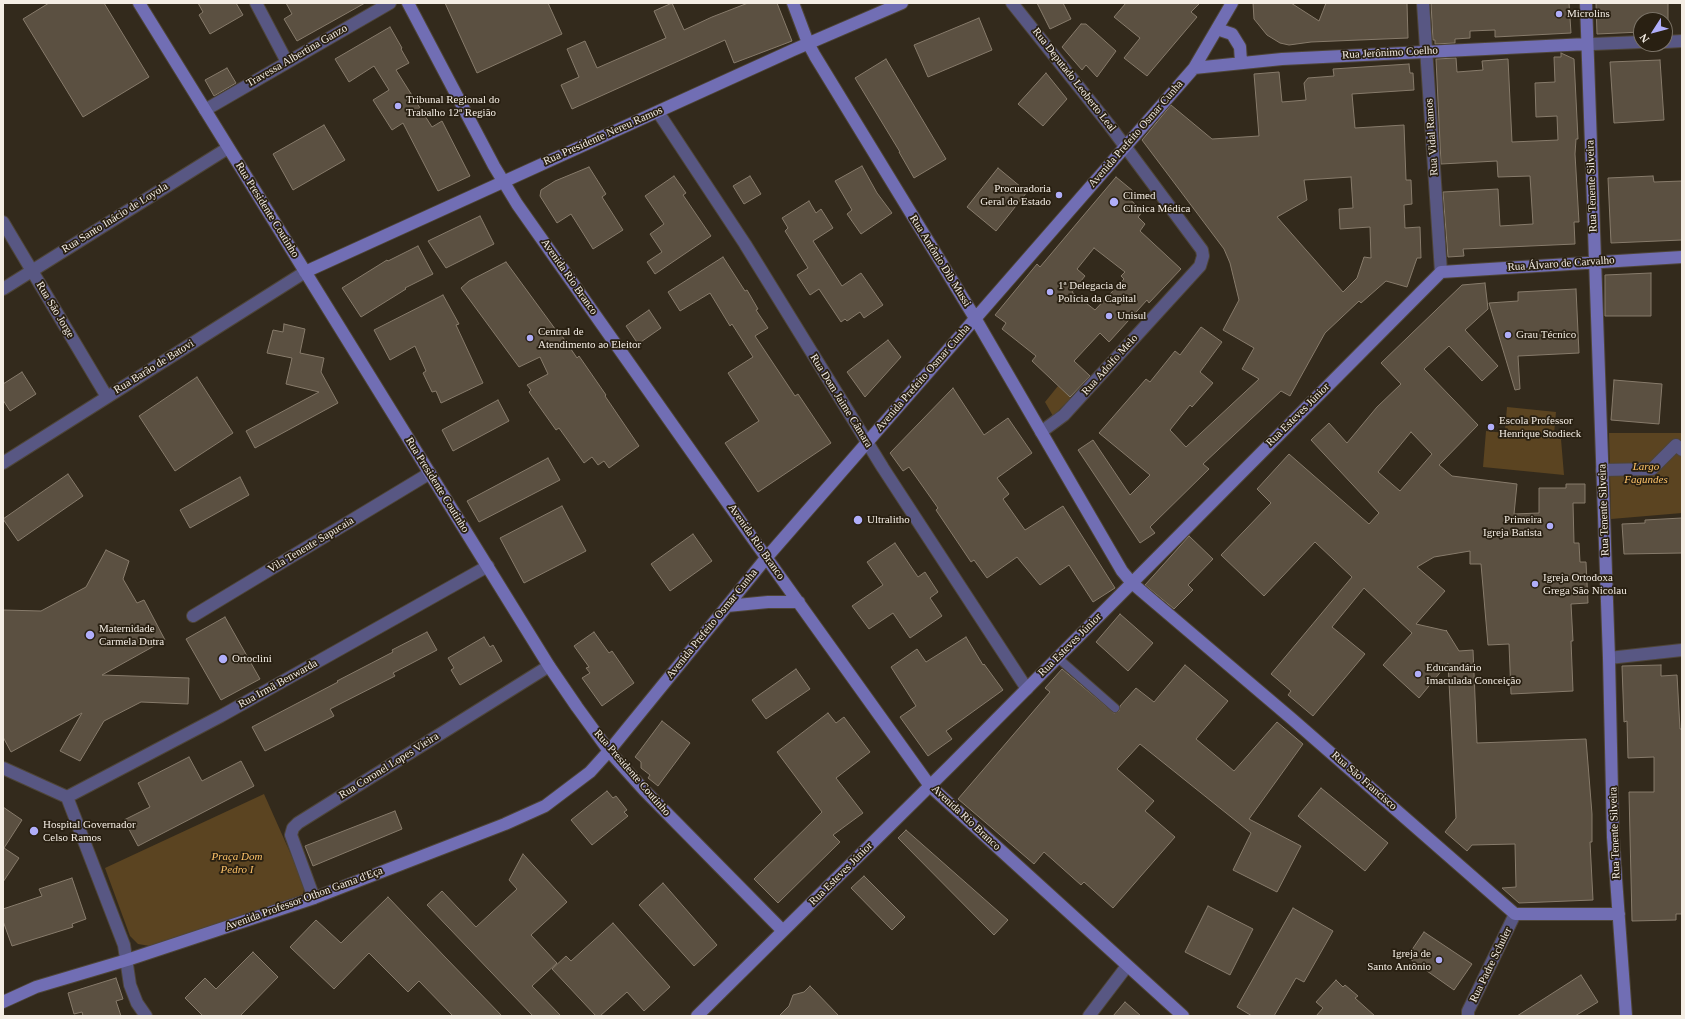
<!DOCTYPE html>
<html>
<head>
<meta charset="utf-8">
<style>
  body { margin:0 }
  #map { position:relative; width:1685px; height:1019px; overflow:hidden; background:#332a1c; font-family:"Times New Roman",serif }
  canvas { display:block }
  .frame { position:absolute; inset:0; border:4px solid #f4ede4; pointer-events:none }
  .north { position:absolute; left:1633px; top:12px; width:40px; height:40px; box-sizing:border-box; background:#292012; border:1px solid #7a7266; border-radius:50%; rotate:234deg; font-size:11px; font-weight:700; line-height:16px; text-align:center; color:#f4ede4 }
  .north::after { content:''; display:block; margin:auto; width:14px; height:18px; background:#b0aefa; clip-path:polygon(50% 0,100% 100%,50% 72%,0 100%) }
</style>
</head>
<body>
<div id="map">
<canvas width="1685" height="1019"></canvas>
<div class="frame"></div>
<div class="north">N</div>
</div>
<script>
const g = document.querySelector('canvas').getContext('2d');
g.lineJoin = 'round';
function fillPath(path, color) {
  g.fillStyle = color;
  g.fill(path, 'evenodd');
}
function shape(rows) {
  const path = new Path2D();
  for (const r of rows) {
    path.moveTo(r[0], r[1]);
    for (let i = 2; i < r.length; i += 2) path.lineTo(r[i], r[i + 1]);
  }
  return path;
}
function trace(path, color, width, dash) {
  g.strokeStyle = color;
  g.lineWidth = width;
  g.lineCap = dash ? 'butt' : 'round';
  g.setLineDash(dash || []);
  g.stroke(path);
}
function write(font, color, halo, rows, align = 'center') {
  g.font = font + ' "Times New Roman",serif';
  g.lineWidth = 3.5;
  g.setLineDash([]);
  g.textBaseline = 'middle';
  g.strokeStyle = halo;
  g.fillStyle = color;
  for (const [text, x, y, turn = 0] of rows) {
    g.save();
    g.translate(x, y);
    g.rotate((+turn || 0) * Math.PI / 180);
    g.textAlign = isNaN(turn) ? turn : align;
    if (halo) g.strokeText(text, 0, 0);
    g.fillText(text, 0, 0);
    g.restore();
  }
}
fillPath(shape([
  [1058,386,1071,398,1053,416,1045,402],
  [1507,407,1556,412,1554,434,1505,430],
  [1486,431,1561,439,1564,475,1483,467],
  [1609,433,1682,433,1682,513,1611,519],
  [264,794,305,886,302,897,150,946,138,944,130,936,105,868]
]), '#5b4421');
const building = shape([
  [49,3,104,3,149,77,83,117,23,19,49,3],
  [198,3,236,3,243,15,210,34,199,15,203,12,198,3],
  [286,3,365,3,297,41,284,19,292,14,286,3],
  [445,3,548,3,562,34,477,73,445,3],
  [672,3,684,30,712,17,748,3,777,3,792,41,734,63,725,40,572,109,561,85,579,77,567,49,585,41,597,68,666,38,654,11,672,3],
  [1037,3,1063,3,1071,19,1050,29,1037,3],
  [1126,3,1200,3,1191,12,1197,17,1147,76,1124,58,1140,38,1114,17,1126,3],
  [1253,3,1291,3,1319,21,1326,3,1407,3,1408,38,1311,42,1289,45,1280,43,1267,35,1254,19,1253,3],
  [1431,3,1569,3,1571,33,1495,37,1495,30,1470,31,1470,38,1455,39,1455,43,1435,44,1435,40,1433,40,1431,3],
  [1596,3,1668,3,1668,20,1641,20,1641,32,1597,34,1596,3],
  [979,18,992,50,928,77,914,45,979,18],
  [1081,24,1086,24,1116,51,1097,77,1086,65,1082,70,1062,47,1081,24],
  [390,27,402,48,401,49,409,63,396,70,432,127,442,121,470,176,438,191,403,123,392,130,373,100,389,90,374,66,349,82,335,59,390,27],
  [1561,53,1574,59,1578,139,1576,139,1575,154,1579,222,1574,222,1575,244,1463,249,1464,256,1448,257,1443,192,1498,189,1500,226,1533,224,1530,176,1498,177,1497,161,1441,164,1436,59,1456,58,1457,72,1483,70,1482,61,1508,59,1512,142,1558,140,1557,116,1536,117,1535,83,1555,82,1554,57,1561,57,1561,53],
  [886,59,946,159,914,178,899,152,900,152,855,78,886,59],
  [1660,60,1664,120,1614,123,1610,62,1660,60],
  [1409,64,1410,73,1413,73,1414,90,1352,94,1355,128,1404,125,1406,180,1411,180,1412,204,1404,205,1405,228,1420,227,1421,258,1417,258,1407,287,1386,281,1361,303,1359,301,1325,333,1290,396,1281,391,1203,464,1209,469,1150,527,1155,533,1140,543,1078,450,1093,440,1130,495,1150,475,1099,433,1146,379,1150,382,1175,351,1180,355,1201,327,1222,342,1200,372,1213,383,1192,407,1190,405,1170,430,1186,447,1259,379,1242,369,1254,348,1223,330,1239,300,1230,263,1224,249,1142,140,1171,105,1212,139,1259,136,1254,74,1279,72,1282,102,1306,100,1304,83,1308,78,1334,76,1333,69,1409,64],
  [1351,177,1353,208,1339,209,1340,229,1370,227,1371,258,1364,257,1357,278,1343,292,1277,217,1307,200,1304,180,1351,177],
  [227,68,236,83,214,96,205,80,227,68],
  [1046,73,1067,99,1043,126,1018,104,1046,73],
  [324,125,345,160,293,190,273,154,324,125],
  [862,166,877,193,892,213,861,234,847,214,852,210,835,181,862,166],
  [589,167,606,194,602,197,623,230,593,249,571,214,557,223,540,196,541,190,555,181,589,167],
  [998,168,1027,192,996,231,967,207,998,168],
  [674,176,686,193,683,195,711,236,655,274,647,262,662,252,650,234,664,224,645,196,674,176],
  [750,176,761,194,744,204,733,186,750,176],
  [1653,176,1654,182,1682,181,1682,240,1611,243,1608,178,1653,176],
  [1116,177,1133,191,1127,197,1143,211,1138,217,1145,224,1140,231,1181,269,1149,303,1147,300,1109,342,1100,333,1074,361,1090,376,1070,397,1032,361,1036,356,1002,329,1006,323,995,315,1037,264,1040,267,1116,177],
  [1094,248,1125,272,1121,276,1124,279,1095,310,1072,292,1085,276,1077,269,1094,248],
  [809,201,816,213,821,209,833,228,813,241,842,286,861,273,883,305,864,318,860,312,847,321,845,319,841,322,819,289,810,295,797,275,808,268,785,231,788,228,782,218,809,201],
  [480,216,494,244,446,268,428,241,480,216],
  [418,246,433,274,405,288,406,289,361,317,342,288,387,260,388,261,418,246],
  [723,257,745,291,747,290,758,309,756,310,768,328,755,336,795,396,798,394,831,443,758,492,725,443,759,421,728,373,753,357,732,324,730,326,710,293,680,311,668,292,723,257],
  [506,262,561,337,562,336,577,358,579,356,606,395,605,396,639,446,609,468,604,461,598,465,592,457,584,463,559,428,556,430,529,392,531,390,527,385,548,374,540,357,519,367,461,288,469,281,506,262],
  [1651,273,1651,316,1605,316,1605,275,1651,273],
  [1485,283,1488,309,1465,330,1498,366,1482,381,1449,346,1424,369,1478,425,1439,465,1452,476,1517,484,1514,514,1539,513,1539,488,1566,488,1566,484,1585,484,1585,503,1573,503,1574,543,1579,543,1580,562,1586,562,1588,603,1571,604,1573,641,1571,641,1573,691,1511,694,1509,644,1488,645,1481,564,1470,564,1470,551,1434,557,1417,567,1445,591,1416,624,1447,631,1446,630,1459,651,1473,650,1477,743,1586,739,1592,814,1592,842,1590,842,1593,900,1519,903,1502,888,1516,887,1515,844,1472,845,1467,851,1445,832,1456,818,1448,663,1419,698,1383,665,1412,633,1364,588,1332,627,1365,654,1313,716,1288,695,1291,691,1271,674,1352,577,1315,542,1264,596,1221,555,1271,503,1257,489,1289,454,1369,524,1379,513,1311,440,1329,423,1347,443,1377,407,1401,384,1381,363,1462,285,1485,283],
  [1411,432,1432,454,1400,491,1378,472,1411,432],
  [1576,289,1579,353,1518,356,1520,389,1515,390,1489,303,1518,301,1518,292,1576,289],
  [443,295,459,324,456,325,483,383,441,403,436,391,432,392,423,373,426,371,415,346,390,360,374,330,443,295],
  [649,310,661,328,638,344,626,326,649,310],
  [284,324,305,329,300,353,324,358,321,372,338,403,255,448,246,431,319,392,286,384,292,358,267,353,273,330,283,332,284,324],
  [888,340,901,357,865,397,847,372,888,340],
  [22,372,36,394,10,411,3,400,3,384,22,372],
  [197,377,233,433,175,471,139,416,197,377],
  [1614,380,1662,384,1659,424,1611,420,1614,380],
  [953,388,984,435,1008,418,1032,453,997,478,1009,494,1003,499,1025,530,1063,506,1115,588,1093,602,1069,565,1040,585,1017,557,987,578,974,560,971,562,936,510,938,508,909,467,903,471,890,453,953,388],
  [498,400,509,421,453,451,442,430,498,400],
  [548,458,560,480,479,522,467,501,548,458],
  [68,474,83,496,18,541,3,519,68,474],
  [240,477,249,495,190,528,180,510,240,477],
  [562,506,586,551,524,583,500,538,562,506],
  [1682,518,1682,553,1624,554,1622,524,1645,523,1645,520,1682,518],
  [693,534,712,561,670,591,651,564,693,534],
  [1189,536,1213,559,1188,585,1193,590,1174,609,1145,585,1189,536],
  [895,543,918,577,925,572,938,592,930,598,942,616,910,638,893,613,869,629,852,606,883,585,867,562,895,543],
  [106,550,129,561,123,579,137,603,144,600,165,640,102,675,189,678,188,704,141,702,104,721,80,761,60,751,82,713,11,752,3,737,3,610,41,611,86,587,106,550],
  [1120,614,1153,643,1128,671,1096,642,1120,614],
  [225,617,260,679,221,700,186,639,225,617],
  [427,632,437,650,393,673,395,676,330,709,334,716,265,751,252,727,338,682,337,681,393,652,392,650,427,632],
  [594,632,609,653,612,651,634,683,602,706,582,678,590,673,586,668,589,667,574,646,594,632],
  [484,637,490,647,493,645,502,661,460,685,451,670,454,668,448,658,484,637],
  [966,637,983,665,984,664,1003,690,946,731,952,739,928,756,900,717,916,706,891,667,917,649,926,662,966,637],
  [1185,665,1228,701,1196,739,1234,771,1277,722,1303,744,1249,819,1301,846,1277,892,1233,870,1251,833,1140,744,1117,769,1154,801,1145,811,1175,837,1113,908,1084,882,1081,885,1044,852,1034,864,958,799,1050,692,1045,688,1062,669,1114,713,1119,711,1120,706,1136,688,1154,702,1185,665],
  [1661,665,1661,676,1677,675,1680,729,1682,729,1682,914,1676,914,1676,920,1632,921,1629,792,1654,792,1654,757,1628,758,1627,721,1624,722,1622,666,1661,665],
  [796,669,810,689,766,719,752,700,796,669],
  [828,713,836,723,844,717,870,752,836,778,863,813,833,835,840,842,778,903,754,879,822,812,777,752,828,713],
  [662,721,690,743,658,786,648,778,650,775,641,768,641,762,635,757,662,721],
  [189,757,202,781,241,761,254,786,138,846,124,820,150,807,138,783,189,757],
  [1321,788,1388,843,1365,871,1298,816,1321,788],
  [607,791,613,798,616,796,627,810,624,812,628,816,592,845,571,820,607,791],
  [3,807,22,820,4,848,19,858,3,882,3,807],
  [395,811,402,829,313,866,305,846,395,811],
  [906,830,1008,920,994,935,898,838,906,830],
  [523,854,567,902,531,935,557,963,532,986,561,1016,533,1016,427,905,442,891,476,927,517,889,509,880,523,854],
  [864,876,905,917,892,930,851,888,864,876],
  [72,878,86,919,72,924,73,927,12,946,3,921,3,909,42,896,39,889,72,878],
  [663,883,717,945,694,966,639,905,663,883],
  [388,897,445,957,502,1016,453,1016,419,981,408,992,369,953,334,989,290,947,316,920,341,943,388,897],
  [1208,906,1253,929,1230,975,1185,952,1208,906],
  [1293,908,1333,931,1304,982,1296,978,1274,1016,1252,1016,1237,1007,1293,908],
  [613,923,670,987,644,1011,627,992,600,1016,596,1016,552,969,566,956,571,961,613,923],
  [1424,932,1472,964,1454,990,1407,957,1424,932],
  [253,952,278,977,240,1016,203,1016,185,998,205,978,216,989,253,952],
  [1581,975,1598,1002,1575,1016,1517,1016,1581,975],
  [116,978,123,999,116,1001,121,1016,83,1016,82,1012,74,1014,68,993,116,978],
  [1336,980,1343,987,1345,985,1358,996,1355,998,1375,1016,1316,1016,1323,1008,1316,1002,1336,980],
  [810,986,839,1016,779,1016,789,1006,793,995,804,992,810,986],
  [1125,1002,1141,1016,1113,1016,1125,1002]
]);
fillPath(building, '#5b5041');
trace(building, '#877b6b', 1);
const lane = shape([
  [1058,658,1115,708]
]);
const street = shape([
  [256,3,287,62],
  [1012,3,1110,126,1202,250,1203,256,1200,266,1064,415,1041,432],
  [1423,3,1441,272],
  [1665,42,1682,41],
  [1593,44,1641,42],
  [205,110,390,3],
  [658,112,745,244,883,468,1027,689],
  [3,222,107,397],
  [3,289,228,148],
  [3,463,305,272],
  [1602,470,1652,469,1676,445,1682,450],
  [193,616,430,473],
  [1609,658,1682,650],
  [3,768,67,797],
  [67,797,221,716,488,566],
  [67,797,124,945,130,985,137,1003,146,1016],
  [314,898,291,835,293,828,298,823,549,666],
  [1089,1016,1127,966],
  [1468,1016,1468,1011,1515,914]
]);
const secondary = shape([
  [139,3,549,666,577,707,609,751,644,790,783,931],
  [408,3,494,166,517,204,753,539,930,786,1183,1016],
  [793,3,808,43,815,56,975,318,1122,571,1132,583,1292,719,1515,914,1619,914],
  [1586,3,1609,658,1613,837,1626,1016],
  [1217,29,1232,34,1240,47,1241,62],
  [1194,68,1282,59,1587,44],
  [305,272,793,50,902,3],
  [727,606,768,602,799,602],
  [3,1002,36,987,127,960,314,898,505,824,545,806,590,772,609,751,767,557,1194,68,1232,3],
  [697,1016,951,765,1441,272,1682,257]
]);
trace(lane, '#4e4538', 10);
trace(street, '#4e4538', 14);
trace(secondary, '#4e4538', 14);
trace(lane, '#585783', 8);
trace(street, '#585783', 12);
trace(secondary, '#716eb4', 12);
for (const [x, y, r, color] of [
  [1559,14,4,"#b0aefa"],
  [398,106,4,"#b0aefa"],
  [1059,195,4,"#b0aefa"],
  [1114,202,5,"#b0aefa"],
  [1050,292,4,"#b0aefa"],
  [1109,316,4,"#b0aefa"],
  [1508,335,4,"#b0aefa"],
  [530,338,4,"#b0aefa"],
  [1491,427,4,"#b0aefa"],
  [858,520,5,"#b0aefa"],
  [1550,526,4,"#b0aefa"],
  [1535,584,4,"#b0aefa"],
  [90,635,5,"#b0aefa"],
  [223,659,5,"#b0aefa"],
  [1418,674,4,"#b0aefa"],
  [34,831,5,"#b0aefa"],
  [1439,960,4,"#b0aefa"]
]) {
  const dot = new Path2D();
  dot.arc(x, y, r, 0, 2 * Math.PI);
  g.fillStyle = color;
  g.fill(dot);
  trace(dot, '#292012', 1.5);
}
write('11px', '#f4ede4', '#292012', [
  ["Microlins",1567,14],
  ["Tribunal Regional do",406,100],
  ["Trabalho 12ª Região",406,113],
  ["Procuradoria",1051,189,"right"],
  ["Geral do Estado",1051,202,"right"],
  ["Climed",1123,196],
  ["Clínica Médica",1123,209],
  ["1ª Delegacia de",1058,286],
  ["Polícia da Capital",1058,299],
  ["Unisul",1117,316],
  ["Central de",538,332],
  ["Atendimento ao Eleitor",538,345],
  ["Grau Técnico",1516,335],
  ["Escola Professor",1499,421],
  ["Henrique Stodieck",1499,434],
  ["Ultralitho",867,520],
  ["Primeira",1542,520,"right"],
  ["Igreja Batista",1542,533,"right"],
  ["Igreja Ortodoxa",1543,578],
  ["Grega São Nicolau",1543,591],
  ["Maternidade",99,629],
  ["Carmela Dutra",99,642],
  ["Ortoclini",232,659],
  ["Educandário",1426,668],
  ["Imaculada Conceição",1426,681],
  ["Hospital Governador",43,825],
  ["Celso Ramos",43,838],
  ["Igreja de",1431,954,"right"],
  ["Santo Antônio",1431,967,"right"]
], 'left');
write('11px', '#f4ede4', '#292012', [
  ["Rua Jerônimo Coelho",1390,53,-3],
  ["Travessa Albertina Ganzo",297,56,-30],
  ["Rua Deputado Leoberto Leal",1074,80,52],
  ["Avenida Prefeito Osmar Cunha",1136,134,-49],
  ["Rua Presidente Nereu Ramos",603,136,-24],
  ["Rua Vidal Ramos",1432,137,-94],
  ["Rua Tenente Silveira",1592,186,-92],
  ["Rua Presidente Coutinho",267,210,58],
  ["Rua Santo Inácio de Loyola",115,218,-32],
  ["Rua Antônio Dib Mussi",940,261,58],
  ["Rua Álvaro de Carvalho",1561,264,-4],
  ["Avenida Rio Branco",569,277,55],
  ["Rua São Jorge",55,310,59],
  ["Rua Adolfo Melo",1110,365,-48],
  ["Rua Barão de Batovi",154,367,-32],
  ["Avenida Prefeito Osmar Cunha",923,378,-49],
  ["Rua Dom Jaime Câmara",841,401,58],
  ["Rua Esteves Júnior",1298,415,-45],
  ["Rua Presidente Coutinho",437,485,58],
  ["Rua Tenente Silveira",1604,510,-92],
  ["Avenida Rio Branco",756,542,55],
  ["Vila Tenente Sapucaia",311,545,-31],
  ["Avenida Prefeito Osmar Cunha",712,624,-51],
  ["Rua Esteves Júnior",1070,645,-45],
  ["Rua Irmã Benwarda",278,684,-29],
  ["Rua Coronel Lopes Vieira",389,766,-32],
  ["Rua Presidente Coutinho",632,773,49],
  ["Rua São Francisco",1364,781,41],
  ["Avenida Rio Branco",966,818,43],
  ["Rua Tenente Silveira",1615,833,-92],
  ["Rua Esteves Júnior",841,874,-45],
  ["Avenida Professor Othon Gama d'Eça",304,899,-20],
  ["Rua Padre Schuler",1491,965,-64]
]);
write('italic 11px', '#fec369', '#292012', [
  ["Largo",1646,467],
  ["Fagundes",1646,480],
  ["Praça Dom",237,857],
  ["Pedro I",237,870]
]);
</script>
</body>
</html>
